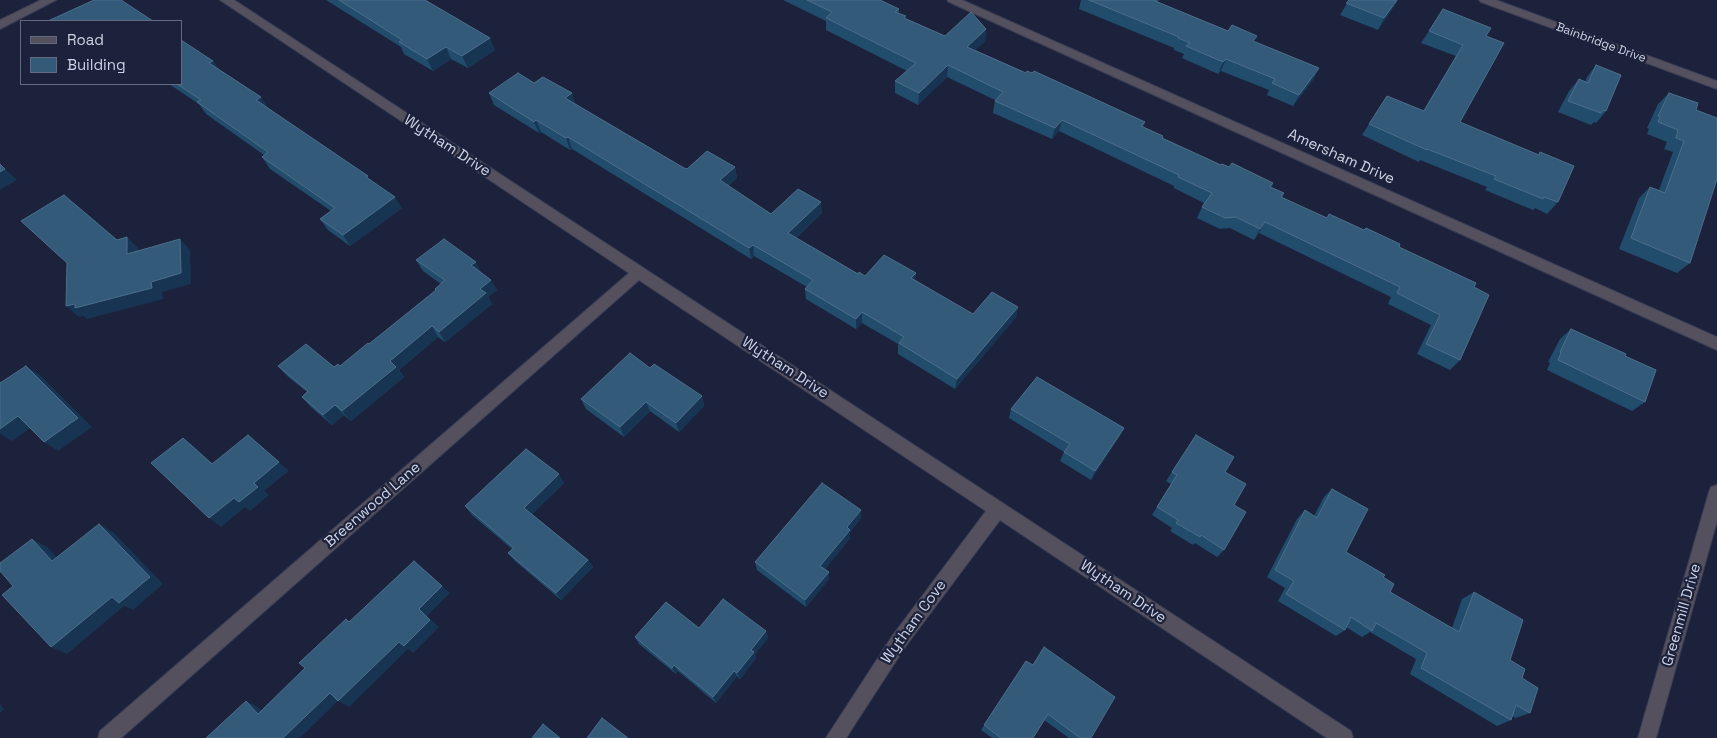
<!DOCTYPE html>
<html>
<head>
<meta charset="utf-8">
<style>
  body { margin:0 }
  #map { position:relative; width:1717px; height:738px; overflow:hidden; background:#1c223b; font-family:"Space Grotesk",sans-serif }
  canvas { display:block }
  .legend { position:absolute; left:20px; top:20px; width:162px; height:65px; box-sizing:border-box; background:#1c223b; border:1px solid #63697f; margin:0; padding:6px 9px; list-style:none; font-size:15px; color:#cdd3e4 }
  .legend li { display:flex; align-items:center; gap:10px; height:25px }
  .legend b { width:25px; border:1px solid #63697f }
</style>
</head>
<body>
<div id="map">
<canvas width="1717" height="738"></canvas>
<ul class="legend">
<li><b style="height:6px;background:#54505d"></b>Road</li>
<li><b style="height:14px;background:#335b79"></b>Building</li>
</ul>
</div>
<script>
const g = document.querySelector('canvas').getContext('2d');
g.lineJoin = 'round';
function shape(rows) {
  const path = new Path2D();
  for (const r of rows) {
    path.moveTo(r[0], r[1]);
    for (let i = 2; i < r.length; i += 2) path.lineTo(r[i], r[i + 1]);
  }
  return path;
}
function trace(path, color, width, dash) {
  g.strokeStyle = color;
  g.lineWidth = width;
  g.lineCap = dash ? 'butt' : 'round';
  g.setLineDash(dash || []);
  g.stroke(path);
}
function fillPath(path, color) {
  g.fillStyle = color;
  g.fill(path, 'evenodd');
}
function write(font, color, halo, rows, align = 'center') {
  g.font = font + ' "Space Grotesk",sans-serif';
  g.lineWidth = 4.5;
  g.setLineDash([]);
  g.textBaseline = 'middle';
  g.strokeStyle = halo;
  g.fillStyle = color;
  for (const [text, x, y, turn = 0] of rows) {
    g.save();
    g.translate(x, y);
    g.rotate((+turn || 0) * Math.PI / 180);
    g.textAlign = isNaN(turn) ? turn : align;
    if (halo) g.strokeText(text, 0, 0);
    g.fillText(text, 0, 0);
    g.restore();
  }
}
const minor = shape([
  [41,0,56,0,0,29,0,20,41,0],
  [220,0,234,0,1351,731,1353,738,1327,738,1000,520,905,647,846,738,826,738,893,635,986,511,639,280,121,738,98,738,100,731,629,273,220,0],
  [947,0,962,0,1717,337,1717,350,949,2,947,0],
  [1479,0,1496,0,1717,81,1717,89,1481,2,1479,0],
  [1717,485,1717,521,1656,738,1638,738,1709,492,1711,487,1717,485]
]);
trace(minor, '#383e56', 2);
fillPath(minor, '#54505d');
fillPath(shape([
  [326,0,425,0,495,50,468,68,451,59,433,71,404,54,401,47],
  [783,0,880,0,899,9,899,13,905,18,945,36,986,29,985,41,975,50,1026,73,1145,122,1143,127,1163,136,1163,139,1221,165,1229,167,1273,183,1271,187,1284,193,1282,198,1327,218,1399,247,1474,287,1460,360,1450,370,1417,354,1431,325,1388,304,1391,297,1259,233,1254,240,1230,228,1220,229,1197,218,1202,207,1204,203,1174,188,1174,186,1059,131,1052,139,993,113,995,100,947,77,918,105,895,93,895,81,907,71,826,30,826,21],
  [1081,0,1159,0,1158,2,1319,68,1313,80,1293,106,1267,95,1269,90,1221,71,1218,74,1182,58,1184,54,1174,50,1174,48,1079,9],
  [1349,0,1398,0,1378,30,1340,15],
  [1429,31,1486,36,1460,122,1538,155,1540,152,1558,202,1547,214,1535,208,1533,210,1485,190,1487,187,1420,160,1419,162,1362,135,1369,124,1423,111,1456,56,1421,43],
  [213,61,220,71,268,108,371,180,402,208,350,246,328,230,320,219,331,211,270,169,262,157,264,155,206,114,199,104,169,84,181,84],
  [1596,65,1606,111,1596,123,1594,122,1591,125,1558,112,1569,91,1579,79,1585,82,1587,77],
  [489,93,572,93,575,104,684,168,687,169,735,167,737,178,728,186,771,214,822,213,796,238,858,274,865,276,916,273,915,281,973,314,1018,307,1016,317,955,389,898,354,898,344,862,323,856,329,806,299,805,289,807,287,754,256,751,259,572,149,570,150,541,132,539,133,494,105],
  [1669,93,1696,110,1690,263,1677,273,1619,249,1639,198,1650,187,1659,190,1673,152,1664,149,1667,142,1647,134,1649,129,1647,128,1658,104],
  [416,260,481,273,497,290,488,297,492,304,445,342,438,337,399,370,404,377,351,421,344,415,332,425,311,407,302,397,307,392,287,376,278,366,334,367,340,366,369,344,436,291,435,289,441,284,423,271],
  [1571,329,1625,356,1645,402,1632,411,1547,370,1550,363,1548,362,1560,339],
  [650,368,702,396,704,406,679,432,650,411,624,437,586,409,581,399],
  [1011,409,1124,428,1119,437,1091,480,1060,461,1064,452,1009,418],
  [1196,435,1225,472,1234,505,1224,550,1217,557,1195,543,1193,545,1170,531,1172,528,1152,515,1171,484,1166,481],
  [564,483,532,514,588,560,593,567,561,600,515,561,508,553,512,549,472,515,465,506],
  [1332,489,1346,552,1383,577,1390,592,1452,628,1462,599,1474,592,1510,660,1522,678,1530,713,1516,718,1512,716,1511,720,1497,726,1410,674,1416,659,1370,632,1362,637,1346,627,1345,630,1336,636,1278,601,1285,588,1267,577,1297,519,1305,510,1314,516,1324,497],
  [861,518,850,532,850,538,825,569,829,572,829,579,806,607,757,570,755,562],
  [699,628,766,631,768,638,755,654,756,658,740,679,737,676,716,703,678,671,676,674,639,644,635,637],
  [1026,661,1091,738,1069,738,1044,720,1033,738,992,738,981,730]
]), '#214c6c');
fillPath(shape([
  [1397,0,1398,0,1395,5,1378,30,1384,18],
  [986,29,985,41,966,59,967,47],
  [490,38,495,50,468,68,462,56],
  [446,47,451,59,433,71,427,59],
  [1226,59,1221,71,1218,74,1223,62],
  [213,61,221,72,209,63],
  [948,65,947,77,918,105,919,93],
  [1319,68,1313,80,1293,106,1299,95],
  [572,93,575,105,565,98],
  [261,97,269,109,256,100],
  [536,120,541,132,539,133,534,122],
  [1062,120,1059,131,1052,139,1055,128],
  [568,137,572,149,570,150,566,138],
  [735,167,737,178,722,191,720,180],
  [5,169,17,180,0,190,0,172],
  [395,197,402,208,350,246,343,235],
  [821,202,822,213,789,244,788,233],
  [1265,222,1259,233,1254,240,1260,229],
  [127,237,138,248,138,264,127,254],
  [180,239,190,250,191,284,162,292,163,299,87,319,83,316,79,317,66,306],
  [753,245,754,256,751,259,749,248],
  [476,262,481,272,471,265],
  [916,273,915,284,911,278],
  [491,280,497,290,488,297,492,304,445,342,439,332,480,289],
  [1018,307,1016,317,955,389,957,379],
  [862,312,862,323,856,329,856,319],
  [432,326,438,337,399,370,404,377,351,421,342,411,390,361],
  [26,366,40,375,92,427,58,451,44,442],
  [702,396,704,406,679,432,676,423],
  [646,402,650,411,624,437,620,427],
  [335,405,344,415,332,425,323,415],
  [18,416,33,426,12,441,0,434,0,429],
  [1124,428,1119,437,1091,480,1095,471],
  [183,438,195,447,223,473,212,464],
  [279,462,289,471,264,491,269,495,250,511,245,507,221,527,209,518],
  [559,474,564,483,530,516,524,508],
  [861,510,861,518,850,532,850,538,821,574,820,566,847,527],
  [99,524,113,532,163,584,133,610,124,606,67,654,51,647],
  [32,539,47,547,67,568,52,561],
  [588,560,593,567,561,600,556,593],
  [829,572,829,579,806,607,805,600],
  [442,586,450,593,427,616,439,627,413,653,408,649,349,707,338,701,399,642,419,609],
  [766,631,768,638,755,654,756,658,740,679,737,673,751,650],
  [674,665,678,671,676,674,672,668],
  [734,671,737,676,716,703,713,697],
  [330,693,340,699,300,738,283,738],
  [246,701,258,707,270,719,258,714],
  [0,704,4,709,0,713]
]), '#173553');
const building = shape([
  [94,0,121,0,153,21,48,21,94,0],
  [339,0,425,0,490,38,462,56,446,47,427,59,399,42,402,40,339,0],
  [807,0,880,0,899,9,895,12,906,16,904,18,945,36,971,12,986,29,967,47,1026,73,1027,71,1032,73,1034,71,1145,122,1141,126,1163,136,1162,138,1221,165,1222,164,1229,167,1232,163,1273,183,1270,187,1284,193,1281,197,1327,218,1329,214,1364,230,1366,228,1400,244,1399,247,1476,283,1474,287,1489,295,1460,360,1426,344,1440,315,1397,293,1400,287,1265,222,1260,229,1236,217,1225,218,1202,207,1212,193,1178,177,1179,175,1062,120,1055,128,995,101,1003,92,948,65,919,93,895,81,916,63,826,18,832,12,807,0],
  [1089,0,1156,0,1155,1,1228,31,1232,25,1257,36,1253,41,1319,68,1299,95,1272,83,1275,79,1226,59,1223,62,1186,46,1190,43,1178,38,1179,37,1089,0],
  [1349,0,1397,0,1384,18,1346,3,1349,0],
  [1443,9,1491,28,1486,36,1504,43,1460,122,1539,155,1540,152,1574,166,1558,202,1544,197,1543,199,1494,179,1496,176,1427,149,1427,150,1369,124,1387,96,1424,111,1463,45,1429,31,1443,9],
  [181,40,213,61,209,63,261,97,256,100,368,176,366,177,395,197,343,235,320,219,335,208,262,157,268,152,197,102,201,100,177,84,181,84,181,40],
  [1596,65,1621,75,1606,111,1603,110,1601,113,1568,101,1579,79,1588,83,1596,65],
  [518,73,534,83,543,77,572,93,565,98,684,168,687,169,707,151,735,167,720,180,771,214,798,189,821,202,788,233,858,274,859,272,865,276,884,255,916,273,911,278,973,314,992,292,1018,307,957,379,899,343,904,337,862,312,856,319,805,289,813,280,753,245,749,248,568,137,566,138,536,120,534,122,489,93,518,73],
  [1669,93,1698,103,1696,110,1717,118,1717,179,1690,263,1631,238,1650,187,1665,193,1684,141,1676,138,1678,130,1658,122,1660,117,1658,116,1669,93],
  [0,164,5,169,0,172,0,164],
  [64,195,117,240,127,237,127,254,180,239,181,273,151,282,152,288,75,308,75,304,66,306,67,263,21,221,64,195],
  [444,239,476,262,471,265,491,280,480,289,486,293,439,332,432,326,390,361,396,367,342,411,335,405,323,415,302,397,308,391,278,366,306,344,334,367,338,364,340,366,368,343,369,344,436,290,435,289,445,280,416,260,444,239],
  [1571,329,1626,354,1625,356,1656,370,1645,402,1558,360,1561,353,1560,352,1571,329],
  [630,353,650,368,654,364,702,396,676,423,646,402,620,427,581,399,630,353],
  [26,366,78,418,44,442,18,416,0,429,0,383,26,366],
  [1037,377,1124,428,1095,471,1064,452,1070,444,1011,409,1037,377],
  [248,435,279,462,254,483,258,487,239,502,234,498,209,518,151,463,183,438,212,464,248,435],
  [1196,435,1234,457,1225,472,1246,484,1234,505,1246,512,1224,550,1201,535,1200,537,1176,523,1178,520,1157,507,1177,475,1172,472,1196,435],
  [526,449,559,474,524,508,588,560,556,593,508,553,514,548,465,506,526,449],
  [822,483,861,510,847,527,850,530,820,566,829,572,805,600,755,562,822,483],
  [1332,489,1368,509,1346,552,1385,575,1383,577,1394,584,1390,592,1459,632,1474,592,1523,620,1510,660,1525,669,1522,678,1538,688,1530,713,1516,705,1511,720,1421,668,1427,653,1376,623,1372,631,1351,617,1345,630,1286,594,1294,581,1275,570,1305,510,1317,518,1332,489],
  [99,524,150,577,119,603,112,597,51,647,2,595,13,586,0,571,0,563,32,539,52,561,99,524],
  [414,561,442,586,419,609,430,620,404,646,399,642,338,701,330,693,283,738,206,738,246,701,258,714,305,668,299,663,346,619,349,622,414,561],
  [723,599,766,631,751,650,754,652,737,673,734,671,713,697,674,665,672,668,635,637,666,602,699,628,723,599],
  [1044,647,1115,697,1091,738,1080,738,1048,714,1033,738,1001,738,984,725,1026,661,1033,665,1044,647],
  [602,718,628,738,587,738,602,718],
  [543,724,560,738,532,738,543,724]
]);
fillPath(building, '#335b79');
trace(building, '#4c6e8a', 1);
write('12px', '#cdd3e4', '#1c223b', [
  ["Bainbridge Drive",1601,43,20]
]);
write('15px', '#cdd3e4', '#1c223b', [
  ["Wytham Drive",447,146,33],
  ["Amersham Drive",1341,157,24],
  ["Wytham Drive",785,368,33],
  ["Breenwood Lane",373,505,-41],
  ["Wytham Drive",1123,592,34],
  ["Greenmill Drive",1682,615,-74],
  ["Wytham Cove",914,622,-54]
]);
</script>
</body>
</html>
